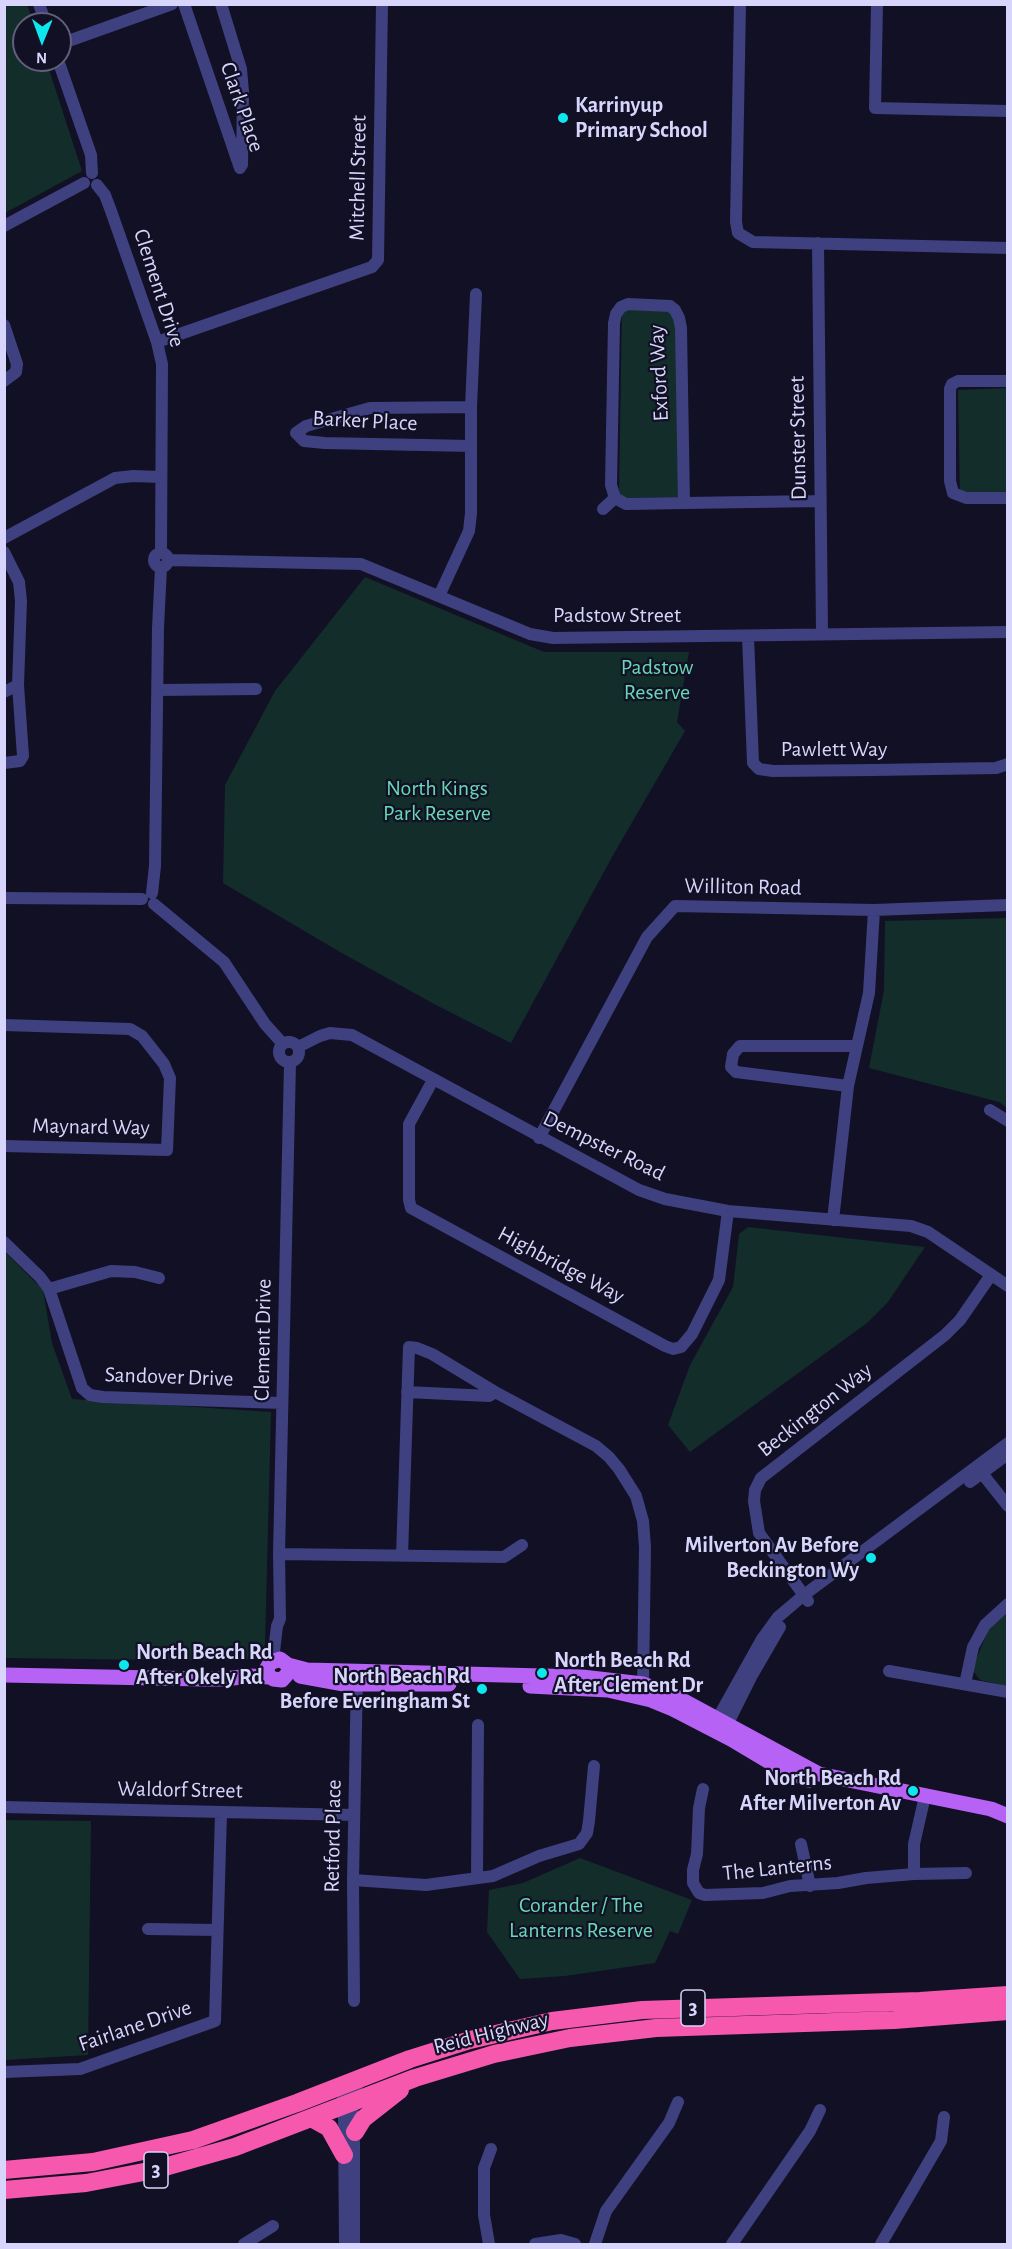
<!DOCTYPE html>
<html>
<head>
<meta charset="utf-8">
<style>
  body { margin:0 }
  #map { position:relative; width:1012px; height:2249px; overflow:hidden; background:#121024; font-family:"Alegreya Sans",sans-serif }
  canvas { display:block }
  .frame { position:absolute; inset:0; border:6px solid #d7d5fc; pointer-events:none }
  .north { position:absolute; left:12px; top:12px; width:60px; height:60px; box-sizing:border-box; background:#121024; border:2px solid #615f7a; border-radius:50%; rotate:181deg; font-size:16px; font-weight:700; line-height:24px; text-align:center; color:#d7d5fc }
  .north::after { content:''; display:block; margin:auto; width:21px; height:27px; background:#0fe7ef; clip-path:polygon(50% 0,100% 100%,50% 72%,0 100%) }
</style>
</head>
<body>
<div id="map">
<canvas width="1012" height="2249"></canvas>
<div class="frame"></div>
<div class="north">N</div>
</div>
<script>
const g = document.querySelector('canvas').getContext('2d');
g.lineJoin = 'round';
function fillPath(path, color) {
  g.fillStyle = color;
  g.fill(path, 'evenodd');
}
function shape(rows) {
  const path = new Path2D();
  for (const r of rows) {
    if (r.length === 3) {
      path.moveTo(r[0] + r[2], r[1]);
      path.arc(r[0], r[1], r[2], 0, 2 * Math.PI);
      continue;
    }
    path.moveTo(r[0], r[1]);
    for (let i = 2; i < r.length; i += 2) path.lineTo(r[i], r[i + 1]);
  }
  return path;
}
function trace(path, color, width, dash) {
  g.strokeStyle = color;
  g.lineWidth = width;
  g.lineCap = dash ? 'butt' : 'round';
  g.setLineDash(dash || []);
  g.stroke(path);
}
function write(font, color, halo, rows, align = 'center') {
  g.font = font + ' "Alegreya Sans",sans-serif';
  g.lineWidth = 4.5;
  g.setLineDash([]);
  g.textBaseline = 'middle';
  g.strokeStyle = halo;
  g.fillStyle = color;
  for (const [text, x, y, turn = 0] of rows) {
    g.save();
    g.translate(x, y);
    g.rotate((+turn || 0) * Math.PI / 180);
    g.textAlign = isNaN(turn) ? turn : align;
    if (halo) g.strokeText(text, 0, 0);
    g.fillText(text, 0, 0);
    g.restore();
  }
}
fillPath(shape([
  [5,4,27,5,34,24,24,24,24,60,46,60,82,171,5,213],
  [622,309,681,310,682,497,619,498],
  [1007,388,1007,492,960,494,958,390],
  [365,577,544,652,689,652,677,722,685,731,612,857,511,1043,434,1004,340,952,223,883,225,785,275,691],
  [1007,918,1007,1108,999,1102,869,1068,884,990,885,921],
  [748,1227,925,1247,888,1302,867,1323,690,1452,668,1425,690,1365,733,1287,739,1234],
  [4,1251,43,1290,52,1343,72,1399,271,1412,265,1644,262,1651,254,1658,240,1661,5,1658],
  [1007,1612,1007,1686,980,1680,974,1672,974,1665,989,1628],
  [4,1820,91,1821,88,2055,5,2060],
  [580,1858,692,1900,678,1934,670,1931,655,1963,565,1976,520,1979,487,1932,489,1890,523,1883]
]), '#132d2b');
trace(shape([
  [39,4,46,24],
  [184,4,240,168],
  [221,4,241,69,243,92,242,165],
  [740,4,736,222,738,233,753,242,1008,248],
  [877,4,875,108,1008,111],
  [60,44,172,4],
  [58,60,91,155,92,173],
  [97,185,105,195,111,211,157,342,162,364,161,553],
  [4,226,84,183],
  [818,243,822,633],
  [4,325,17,364,16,372,4,381],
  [157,342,372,267,378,260,382,4],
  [1008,381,958,381,952,384,950,389,950,481,953,493,966,498,1008,498],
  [471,446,325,443,304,441,296,433,306,426,370,408,471,407],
  [684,503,681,328,679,318,675,310,670,306,628,304,621,307,616,314,614,323,611,485,615,498,626,504,684,503,820,501],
  [603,509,615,498],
  [4,538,115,478,133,476,161,477],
  [4,552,19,582,21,601,18,685,23,756,20,761,4,763],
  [161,560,7],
  [168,560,361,564,530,634,553,638,1008,632],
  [439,596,469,531,471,513,471,407,476,294],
  [748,636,753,763,759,769,773,771,874,770,996,768,1008,764],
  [158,690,256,689],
  [4,692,18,685],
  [152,893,155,866,158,628,161,567],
  [4,898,142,899],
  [154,904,224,962,265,1024,283,1044],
  [4,1025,130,1029,142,1036,164,1064,170,1078,167,1150,4,1146],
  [289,1052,10],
  [298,1047,320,1036,330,1033,352,1035,639,1190,665,1199,728,1211,911,1226,928,1232,1008,1286],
  [433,1080,409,1124,409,1200,411,1208,665,1346,673,1349,681,1347,692,1334,719,1280,728,1211],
  [848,1086,736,1072,731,1067,733,1054,740,1046,856,1046],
  [990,1110,1008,1121],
  [539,1138,647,937,675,906,874,910,1008,905],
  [833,1220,848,1086,869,993,874,910],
  [4,1242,40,1277,49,1289,82,1388,90,1395,103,1397,282,1403],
  [49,1289,111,1271,135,1272,159,1278],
  [407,1392,489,1396,495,1392,596,1446,609,1457,619,1469,636,1496,643,1521,645,1547,643,1684,640,1693],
  [977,1467,1008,1506],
  [970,1482,1008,1454],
  [279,1554,504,1557,522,1545],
  [402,1556,409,1347,417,1348,432,1354,495,1392],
  [808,1601,759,1533,754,1501,755,1490,761,1478,945,1335,960,1320,991,1275],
  [273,1660,277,1626,280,1619,279,1554,290,1063],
  [889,1671,1008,1692],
  [965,1684,973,1647,985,1625,1008,1604],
  [714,1725,762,1639,778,1617,804,1595,1008,1443],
  [724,1731,751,1677,780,1627],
  [703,1789,699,1808,697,1854,693,1870,693,1883,699,1893,705,1895,763,1893,790,1886,838,1883,866,1878,914,1874,966,1873],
  [4,1807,354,1815],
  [801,1844,810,1886],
  [914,1874,914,1844,925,1796],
  [477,1878,478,1725],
  [353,1880,426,1885,493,1876,539,1856,579,1844,587,1833,589,1821,594,1766],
  [148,1929,217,1930],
  [354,2001,353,1880,357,1676],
  [4,2072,80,2069,215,2021,221,1813],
  [342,2101,351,2108,354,2115,354,2244],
  [244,2244,273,2226],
  [345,2244,344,2116,350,2092,362,2080],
  [489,2244,484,2215,484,2168,491,2149],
  [535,2244,561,2240,575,2244],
  [595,2244,606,2211,669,2123,678,2102],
  [732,2244,810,2131,820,2110],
  [881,2244,941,2141,944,2117]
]), '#3e4080', 12);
trace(shape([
  [288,1665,289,1672,282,1680,273,1679,268,1675,267,1668,270,1663,280,1659,288,1665,307,1670,582,1677,643,1684,673,1695,819,1774,991,1809,1008,1816],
  [4,1675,204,1679,225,1679,249,1676,270,1677],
  [300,1676,344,1684,449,1684],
  [530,1686,608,1690,651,1700,673,1709,731,1739,778,1767,809,1780]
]), '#b663f5', 15);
trace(shape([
  [311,2118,329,2128,344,2155],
  [355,2132,363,2119,400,2090],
  [4,2170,93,2162,193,2140,297,2103,410,2059,470,2040,552,2021,642,2010,920,2001,1008,1995],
  [4,2190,86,2183,154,2170,235,2147,415,2078,494,2054,570,2038,656,2028,894,2020,1008,2011]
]), '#f558ad', 18);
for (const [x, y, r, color] of [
  [563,118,6,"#0fe7ef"],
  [871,1558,6,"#0fe7ef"],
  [124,1665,6,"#0fe7ef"],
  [542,1673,6,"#0fe7ef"],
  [482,1689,6,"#0fe7ef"],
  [913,1791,6,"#0fe7ef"]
]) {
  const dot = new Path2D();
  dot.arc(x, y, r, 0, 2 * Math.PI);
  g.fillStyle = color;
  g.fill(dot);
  trace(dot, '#121024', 2);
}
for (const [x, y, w] of [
  [693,2008,24],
  [156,2170,24]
]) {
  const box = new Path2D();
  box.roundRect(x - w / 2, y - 18, w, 36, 4.5);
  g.fillStyle = '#121024';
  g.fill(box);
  trace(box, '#d7d5fc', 1.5);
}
write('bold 21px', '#d7d5fc', null, [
  ["3",693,2008],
  ["3",156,2170]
]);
write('bold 22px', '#d7d5fc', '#121024', [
  ["Karrinyup",575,105],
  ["Primary School",575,130],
  ["Milverton Av Before",859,1545,"right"],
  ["Beckington Wy",859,1570,"right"],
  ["North Beach Rd",136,1652],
  ["After Okely Rd",136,1677],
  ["North Beach Rd",554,1660],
  ["After Clement Dr",554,1685],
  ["North Beach Rd",470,1676,"right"],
  ["Before Everingham St",470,1701,"right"],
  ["North Beach Rd",901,1778,"right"],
  ["After Milverton Av",901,1803,"right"]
], 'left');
write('22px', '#d7d5fc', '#121024', [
  ["Clark Place",242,107,71],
  ["Mitchell Street",358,178,-89],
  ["Clement Drive",159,288,72],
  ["Exford Way",659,373,-93],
  ["Barker Place",365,421,3],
  ["Dunster Street",798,438,-91],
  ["Padstow Street",617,615],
  ["Pawlett Way",834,749],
  ["Williton Road",743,887,1],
  ["Maynard Way",91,1127,1],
  ["Dempster Road",604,1146,26],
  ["Highbridge Way",561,1265,28],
  ["Clement Drive",263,1340,-89],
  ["Sandover Drive",169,1377,2],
  ["Beckington Way",815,1410,-38],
  ["Waldorf Street",180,1790,1],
  ["Retford Place",333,1836,-89],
  ["The Lanterns",777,1868,-6],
  ["Fairlane Drive",135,2026,-19],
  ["Reid Highway",491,2033,-14]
]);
write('22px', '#66d8b4', '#121024', [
  ["Padstow",657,667],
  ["Reserve",657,692],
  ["North Kings",437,788],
  ["Park Reserve",437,813],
  ["Corander / The",581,1905],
  ["Lanterns Reserve",581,1930]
]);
</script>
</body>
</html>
